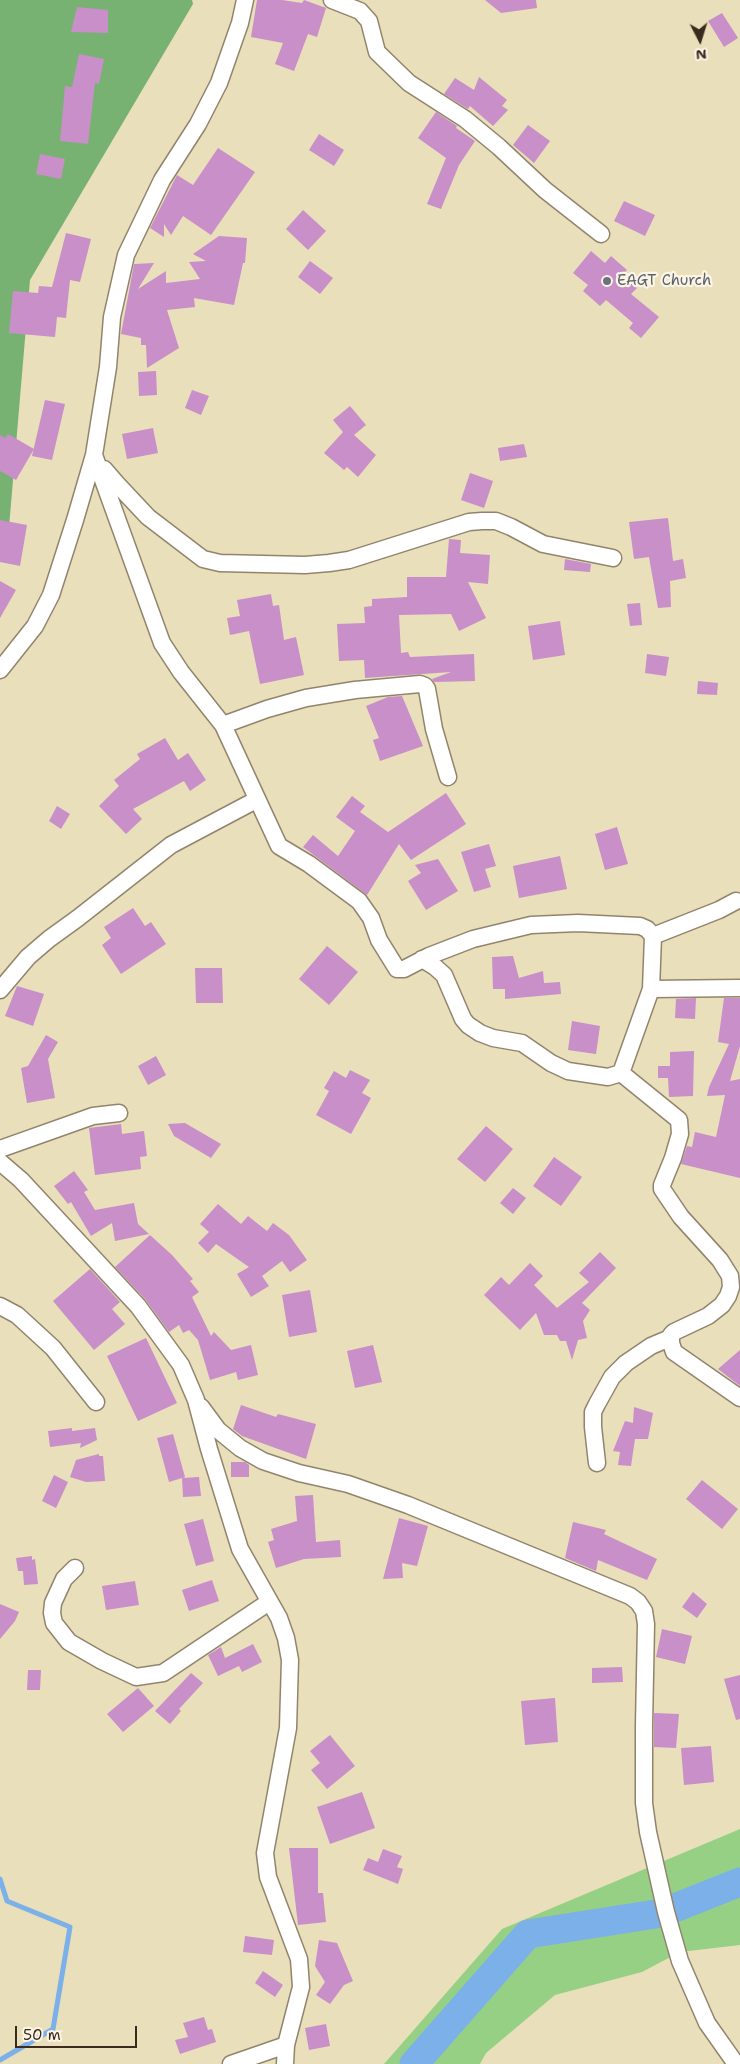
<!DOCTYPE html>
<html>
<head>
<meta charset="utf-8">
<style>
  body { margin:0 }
  #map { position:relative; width:740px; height:2064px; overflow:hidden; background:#e9dfbb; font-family:"Shantell Sans",sans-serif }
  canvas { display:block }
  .north { position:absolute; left:675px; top:15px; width:50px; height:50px; -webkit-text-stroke:4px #fcf5e5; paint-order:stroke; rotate:175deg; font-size:14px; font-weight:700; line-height:20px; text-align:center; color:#3b2a1e }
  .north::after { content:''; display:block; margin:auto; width:18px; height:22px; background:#3b2a1e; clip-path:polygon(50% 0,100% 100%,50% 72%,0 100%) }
  .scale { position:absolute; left:15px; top:2026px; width:122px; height:22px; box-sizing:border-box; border:2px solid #3b2a1e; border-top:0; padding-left:6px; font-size:15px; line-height:18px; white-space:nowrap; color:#3b2a1e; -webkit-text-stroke:4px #fcf5e5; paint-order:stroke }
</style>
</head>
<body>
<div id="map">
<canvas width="740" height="2064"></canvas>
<div class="north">N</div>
<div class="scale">50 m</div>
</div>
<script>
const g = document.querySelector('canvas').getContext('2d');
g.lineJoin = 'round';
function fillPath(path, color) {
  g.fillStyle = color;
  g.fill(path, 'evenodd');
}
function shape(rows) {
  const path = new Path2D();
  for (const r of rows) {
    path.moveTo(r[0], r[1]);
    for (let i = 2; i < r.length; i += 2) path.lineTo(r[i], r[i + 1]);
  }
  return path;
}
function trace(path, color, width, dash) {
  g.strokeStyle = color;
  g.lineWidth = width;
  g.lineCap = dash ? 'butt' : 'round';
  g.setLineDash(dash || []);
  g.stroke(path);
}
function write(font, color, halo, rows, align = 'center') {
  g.font = font + ' "Shantell Sans",sans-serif';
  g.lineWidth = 4.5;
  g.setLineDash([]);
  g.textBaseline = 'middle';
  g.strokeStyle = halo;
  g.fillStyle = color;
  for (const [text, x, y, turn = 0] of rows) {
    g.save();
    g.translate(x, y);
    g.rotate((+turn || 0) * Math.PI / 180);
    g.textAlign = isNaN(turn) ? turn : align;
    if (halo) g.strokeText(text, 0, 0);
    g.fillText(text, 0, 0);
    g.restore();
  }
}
fillPath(shape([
  [740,1829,740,1945,680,1952,642,1972,555,1995,486,2053,480,2064,384,2064,502,1929]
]), '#96d084');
fillPath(shape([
  [0,0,192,0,193,4,30,280,8,539,0,552]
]), '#78b272');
trace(shape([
  [0,1879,7,1901,70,1927,53,2029,0,2060]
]), '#7bb0e9', 5);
trace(shape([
  [414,2064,528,1934,662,1913,740,1882]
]), '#7bb0e9', 29);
fillPath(shape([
  [257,0,282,0,302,3,304,0,326,8,317,37,308,34,294,71,275,64,283,43,251,37],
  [485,0,536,0,537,8,501,13],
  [77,7,108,10,108,33,71,32],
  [722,13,738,38,724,47,708,21],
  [79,54,104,59,99,84,95,83,88,144,60,141,65,86,72,87],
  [479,77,507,100,502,106,508,110,493,126,470,106,468,109,444,94,455,78,474,90],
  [436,112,457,126,456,128,475,141,459,165,441,209,427,204,446,158,418,138],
  [528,125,550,141,534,163,513,145],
  [319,134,344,150,334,166,309,150],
  [218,148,255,172,211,235,183,216,171,235,164,224,164,237,150,228,177,175,193,185],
  [40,154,65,159,61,179,36,174],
  [624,201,655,215,645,236,614,221],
  [303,210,326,231,308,250,286,229],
  [66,233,91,239,80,282,70,280,66,318,57,317,55,337,9,333,13,291,38,293,39,286,52,287],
  [219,236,247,238,245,263,243,263,234,305,194,298,195,307,167,310,179,348,147,368,146,345,141,345,141,338,121,334,134,264,154,263,138,289,166,271,166,283,200,279,189,262,206,261,193,254],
  [591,251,605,263,611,256,627,270,622,276,637,288,631,294,659,317,641,338,629,328,633,323,606,300,600,306,583,291,588,285,573,273],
  [310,261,333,278,320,294,298,277],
  [156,371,157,395,139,396,138,372],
  [192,390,209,396,201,415,185,408],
  [45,400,65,404,52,460,32,456],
  [350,406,366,425,354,435,376,455,358,477,347,467,344,470,324,453,343,432,333,420],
  [153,428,158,453,127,459,122,434],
  [8,434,34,449,16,480,0,471,0,435,5,438],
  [524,444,527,457,500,461,498,448],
  [470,473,493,481,484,508,461,500],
  [668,518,673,561,683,559,686,578,670,581,671,607,658,608,649,557,634,559,629,522],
  [0,520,27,525,20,566,0,562],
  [449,539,461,540,460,553,490,555,488,584,468,582,486,618,459,631,451,614,399,615,401,653,408,652,410,657,474,654,475,681,434,682,432,679,451,672,365,678,364,660,339,661,337,624,365,623,364,607,372,606,372,599,407,597,407,577,446,577],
  [565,559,591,564,590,572,564,570],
  [0,581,16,590,0,618],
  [271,594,273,606,279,605,284,640,296,637,304,675,260,684,249,631,230,635,227,618,240,616,237,600],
  [640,603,642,625,630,626,627,604],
  [560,621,565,655,533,660,528,626],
  [647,654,669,657,666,676,645,673],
  [698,681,718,683,717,695,697,694],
  [402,696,423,746,380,761,373,740,379,738,366,706,388,697],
  [165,738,178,760,188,753,206,780,190,791,184,781,133,809,142,819,126,834,99,806,119,786,114,780,140,759,137,754],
  [446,793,466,824,411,860,399,844,367,895,303,847,313,835,338,856,355,831,336,817,352,796,365,806,360,812,388,832],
  [57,806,70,814,61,829,49,821],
  [617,827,628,864,605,870,595,834],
  [489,844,496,866,485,869,491,887,474,892,461,852],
  [560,856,567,889,519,898,513,866],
  [438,859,458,891,426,910,408,881,421,873,415,865],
  [133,908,145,926,151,922,166,944,121,974,102,945,111,938,104,927],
  [327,946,358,972,329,1005,299,979],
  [513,956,519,978,543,971,544,983,560,982,561,994,505,999,505,989,493,989,492,957],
  [195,968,222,968,223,1003,196,1003],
  [17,986,44,994,33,1026,5,1016],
  [696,998,695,1019,675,1018,676,999],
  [724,998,740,998,740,1046,730,1081,740,1079,740,1178,681,1164,687,1146,692,1147,695,1132,716,1137,725,1095,707,1096,709,1087,729,1044,718,1042],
  [572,1021,600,1026,596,1054,568,1050],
  [46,1035,58,1042,48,1059,55,1098,27,1103,21,1068,28,1066],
  [694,1051,693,1096,669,1097,668,1078,658,1078,658,1066,670,1066,670,1052],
  [156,1056,166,1075,148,1085,138,1066],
  [350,1070,370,1080,362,1093,371,1098,351,1134,316,1115,329,1091,324,1088,334,1071,346,1078],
  [185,1123,221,1144,211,1158,174,1136,168,1124],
  [121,1124,122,1134,144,1131,147,1156,140,1157,141,1169,95,1175,89,1128],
  [486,1126,513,1149,485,1182,457,1159],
  [554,1157,582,1177,561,1206,533,1186],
  [74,1171,88,1190,84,1192,95,1210,134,1203,138,1224,149,1234,115,1241,112,1223,91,1236,71,1202,68,1204,54,1186],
  [513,1188,526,1198,513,1214,500,1203],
  [218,1204,241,1224,248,1216,267,1231,273,1223,289,1235,307,1260,290,1272,282,1261,262,1276,269,1286,251,1297,237,1274,249,1267,216,1244,208,1253,198,1243,209,1232,200,1224],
  [150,1235,172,1255,193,1279,190,1281,199,1292,192,1297,211,1336,214,1332,231,1350,251,1345,258,1375,238,1380,236,1372,210,1380,198,1340,189,1330,183,1333,179,1325,169,1332,145,1299,115,1267],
  [600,1252,616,1268,582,1303,590,1310,583,1321,587,1338,578,1340,572,1360,566,1341,560,1341,557,1335,544,1335,536,1313,520,1330,484,1295,501,1277,509,1285,530,1263,543,1276,534,1285,557,1308,589,1282,579,1273],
  [90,1269,120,1302,112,1309,125,1324,94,1350,53,1301],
  [310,1290,317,1332,289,1337,282,1295],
  [146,1338,177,1403,138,1421,107,1356],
  [373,1345,382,1382,355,1388,347,1351],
  [740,1350,740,1386,718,1369],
  [241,1405,276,1417,278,1414,316,1424,306,1459,242,1436,233,1429],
  [634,1407,653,1413,648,1439,635,1439,631,1466,618,1465,620,1452,613,1451,625,1421,633,1423],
  [72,1428,72,1431,95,1428,97,1440,80,1448,81,1443,50,1447,48,1431],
  [173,1434,185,1477,183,1478,199,1477,201,1496,183,1497,182,1478,169,1482,157,1438],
  [99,1454,99,1456,103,1456,105,1481,86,1482,70,1477,76,1460],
  [231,1462,245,1462,249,1465,249,1477,231,1477],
  [54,1475,68,1482,56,1508,42,1501],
  [702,1480,738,1509,722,1529,686,1499],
  [313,1495,316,1542,340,1540,341,1557,304,1559,276,1568,268,1542,274,1540,271,1529,297,1521,295,1496],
  [399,1518,428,1526,417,1566,402,1563,403,1578,383,1579],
  [203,1519,214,1561,196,1566,184,1524],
  [573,1522,606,1530,604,1534,657,1559,647,1580,598,1560,596,1571,565,1558],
  [32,1556,32,1560,35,1559,38,1584,24,1585,23,1571,18,1571,16,1558],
  [212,1580,219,1601,189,1611,182,1590],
  [135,1581,139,1605,106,1610,102,1586],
  [693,1592,707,1604,697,1618,682,1607],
  [0,1604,19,1612,15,1621,0,1639],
  [662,1629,692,1636,685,1664,656,1657],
  [253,1644,262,1662,242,1672,239,1666,218,1676,208,1655,221,1647,225,1658],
  [622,1667,623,1682,592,1683,592,1668],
  [28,1670,41,1670,40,1690,27,1690],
  [191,1673,203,1683,179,1709,181,1711,170,1724,155,1711],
  [740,1675,740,1719,736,1720,724,1679],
  [138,1688,154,1706,123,1732,107,1714],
  [555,1698,558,1742,525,1745,521,1701],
  [654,1713,679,1714,676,1748,654,1747],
  [330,1735,355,1766,327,1789,311,1770,320,1763,310,1751],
  [711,1746,714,1782,684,1785,681,1748],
  [362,1792,375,1828,330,1844,317,1807],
  [289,1848,318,1848,318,1893,323,1893,326,1922,298,1925],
  [383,1849,402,1856,397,1867,403,1869,398,1884,363,1870,368,1858,378,1862],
  [245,1936,274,1940,272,1955,243,1952],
  [319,1940,337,1943,353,1981,344,1985,330,2004,316,1995,325,1982,315,1966],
  [263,1971,283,1985,275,1997,255,1983],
  [204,2017,208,2030,212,2029,216,2042,180,2054,175,2040,188,2037,183,2023],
  [326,2024,330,2046,309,2050,305,2028]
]), '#c88fc8');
const minor = shape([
  [332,0,360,11,369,21,377,52,409,83,465,119,499,147,545,190,601,234],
  [94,455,162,643,181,672,223,725,279,846,309,864,359,901,371,918,379,940,397,969,404,969,429,956,473,939,531,925,578,923,640,926,647,929,653,936,651,989,621,1073,679,1120,680,1134,673,1158,662,1185,662,1189,681,1217,720,1260,730,1276,731,1287,728,1296,722,1305,708,1316,674,1332,671,1335,671,1343,674,1352,740,1398],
  [104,469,117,484,148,517,203,559,220,563,305,565,329,563,349,560,469,522,482,521,496,521,511,527,543,544,613,558],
  [0,670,35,626,51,595,75,520,94,455,108,367,112,317,126,255,162,180,198,124,219,83,240,23,245,0],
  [223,725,267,709,306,698,355,690,420,684,425,686,427,689,434,729,448,777],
  [653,936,719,910,736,901],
  [422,959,435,967,444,975,463,1019,468,1025,480,1033,493,1038,522,1043,551,1063,568,1071,608,1077,621,1073],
  [651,989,740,988],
  [0,990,28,957,49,939,78,918,171,845,256,800],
  [0,1149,93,1116,119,1113],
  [0,1162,21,1180,138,1306,181,1365,196,1400,209,1449,240,1549,279,1618,286,1638,290,1660,288,1728,265,1853,268,1877,299,1959,301,1987,286,2045,285,2064],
  [0,1306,17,1315,53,1348,96,1402],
  [201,1407,218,1430,240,1448,263,1461,299,1473,348,1484,408,1505,630,1596,638,1602,644,1611,646,1624,644,1725,644,1803,648,1832,666,1912,680,1961,707,2023,736,2064],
  [597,1463,593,1427,593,1412,597,1404,612,1377,626,1363,651,1346,670,1338],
  [75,1568,64,1579,53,1603,52,1613,54,1623,69,1642,102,1661,136,1677,163,1673,269,1602],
  [231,2064,286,2045]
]);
trace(minor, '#92846c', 19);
trace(minor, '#fff', 16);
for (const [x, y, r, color] of [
  [607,281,5,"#6b7280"]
]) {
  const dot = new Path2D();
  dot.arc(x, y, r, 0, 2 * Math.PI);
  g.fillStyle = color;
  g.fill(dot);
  trace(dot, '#fcf5e5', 2);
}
write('15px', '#5b616d', '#fcf5e5', [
  ["EAGT Church",617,281]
], 'left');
</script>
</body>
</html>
